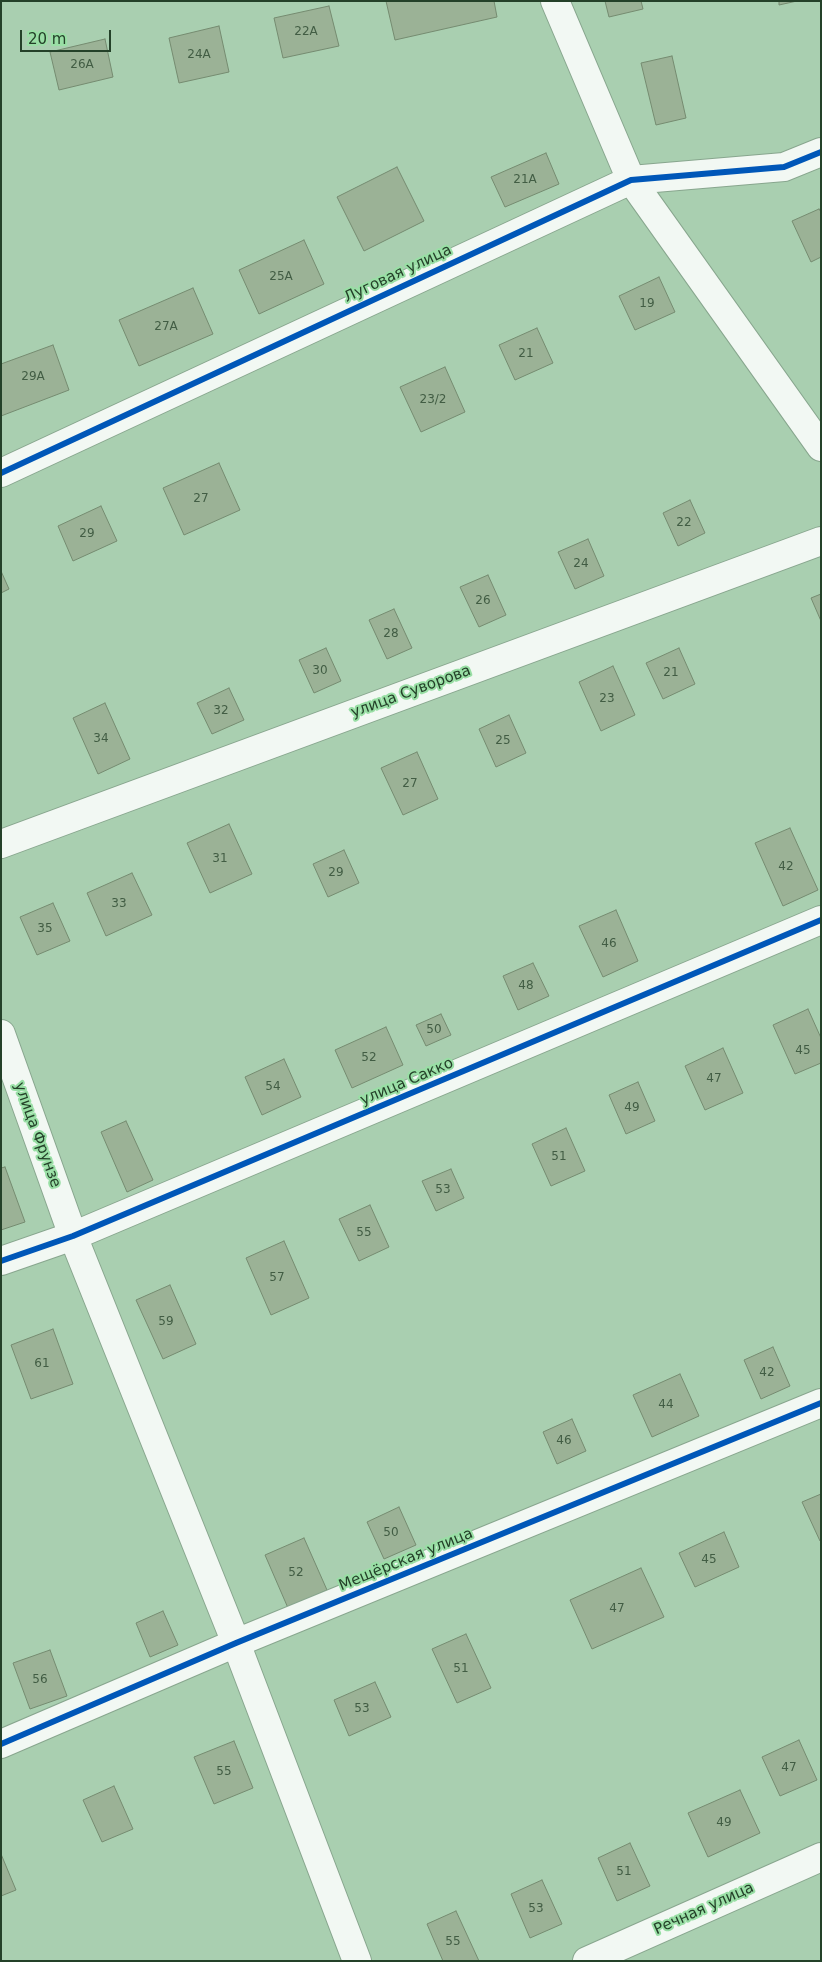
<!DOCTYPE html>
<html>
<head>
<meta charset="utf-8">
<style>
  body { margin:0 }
  #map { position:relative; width:822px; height:1962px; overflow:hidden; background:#a9cfb0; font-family:"DejaVu Sans",sans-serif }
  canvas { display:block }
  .frame { position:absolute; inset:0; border:2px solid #244129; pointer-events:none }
  .scale { position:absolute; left:20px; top:30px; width:91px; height:22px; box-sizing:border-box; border:2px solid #244129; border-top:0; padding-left:6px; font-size:15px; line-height:18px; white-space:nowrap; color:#244129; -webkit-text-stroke:4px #99dfa5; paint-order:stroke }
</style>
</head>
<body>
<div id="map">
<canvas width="822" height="1962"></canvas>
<div class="frame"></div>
<div class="scale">20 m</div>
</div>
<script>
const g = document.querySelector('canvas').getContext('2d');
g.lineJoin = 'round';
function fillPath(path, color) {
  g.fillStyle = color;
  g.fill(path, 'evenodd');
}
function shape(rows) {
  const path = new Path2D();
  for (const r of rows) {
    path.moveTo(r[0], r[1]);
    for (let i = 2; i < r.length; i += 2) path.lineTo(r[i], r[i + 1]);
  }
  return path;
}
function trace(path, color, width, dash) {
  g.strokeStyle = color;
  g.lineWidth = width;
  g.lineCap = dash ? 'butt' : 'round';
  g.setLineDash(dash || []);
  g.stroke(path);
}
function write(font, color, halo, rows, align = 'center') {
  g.font = font + ' "DejaVu Sans",sans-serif';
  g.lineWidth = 4;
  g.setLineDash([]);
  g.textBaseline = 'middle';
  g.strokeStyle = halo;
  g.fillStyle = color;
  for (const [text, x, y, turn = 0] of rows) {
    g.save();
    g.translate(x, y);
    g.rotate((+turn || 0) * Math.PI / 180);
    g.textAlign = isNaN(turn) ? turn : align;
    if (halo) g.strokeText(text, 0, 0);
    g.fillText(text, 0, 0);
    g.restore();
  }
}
const building = shape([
  [386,1,494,1,497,17,395,40,386,1],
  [605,1,641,1,643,9,609,17,605,1],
  [779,1,797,1,779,5,779,1],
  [329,6,339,46,283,58,274,18,329,6],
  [219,26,229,72,179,83,169,38,219,26],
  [105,39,113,77,59,90,50,52,105,39],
  [672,56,686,118,656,125,641,63,672,56],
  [546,153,559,184,505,207,491,177,546,153],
  [397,167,424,221,364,251,337,197,397,167],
  [819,209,821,212,821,257,811,262,792,221,819,209],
  [304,240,324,284,259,314,239,270,304,240],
  [659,277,675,312,635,330,619,296,659,277],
  [193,288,213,334,139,366,119,320,193,288],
  [537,328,553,363,515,380,499,345,537,328],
  [53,345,69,390,1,416,1,364,53,345],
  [445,367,465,412,421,432,400,387,445,367],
  [219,463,240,510,184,535,163,488,219,463],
  [690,500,705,533,678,546,663,513,690,500],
  [101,506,117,541,73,561,58,526,101,506],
  [588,539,604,576,575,589,558,552,588,539],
  [1,571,9,589,1,593,1,571],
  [488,575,506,615,479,627,460,587,488,575],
  [821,594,821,621,811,598,821,594],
  [394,609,412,648,387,659,369,620,394,609],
  [326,648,341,681,314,693,299,660,326,648],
  [679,648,695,684,663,699,646,663,679,648],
  [613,666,635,715,601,731,579,682,613,666],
  [229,688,244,720,212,734,197,703,229,688],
  [105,703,130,759,98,774,73,718,105,703],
  [509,715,526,753,496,767,479,729,509,715],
  [417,752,438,799,403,815,381,768,417,752],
  [229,824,252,874,210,893,187,843,229,824],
  [790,828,818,890,783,906,755,843,790,828],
  [344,850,359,883,328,897,313,864,344,850],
  [132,873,152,915,106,936,87,893,132,873],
  [53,903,70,941,37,955,20,917,53,903],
  [616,910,638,961,603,977,579,926,616,910],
  [533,963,549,996,518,1010,503,976,533,963],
  [808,1009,821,1038,821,1063,795,1074,773,1025,808,1009],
  [441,1014,451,1035,426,1046,416,1025,441,1014],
  [386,1027,403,1065,352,1088,335,1050,386,1027],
  [723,1048,743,1093,705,1110,685,1066,723,1048],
  [284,1059,301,1097,262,1115,245,1077,284,1059],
  [638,1082,655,1121,626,1134,609,1095,638,1082],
  [126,1121,153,1180,127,1192,101,1132,126,1121],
  [566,1128,585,1171,551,1186,532,1144,566,1128],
  [5,1167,25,1222,1,1230,1,1168,5,1167],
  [451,1169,464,1198,436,1211,422,1181,451,1169],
  [370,1205,389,1247,359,1261,339,1219,370,1205],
  [284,1241,309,1298,271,1315,246,1258,284,1241],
  [170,1285,196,1344,163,1359,136,1300,170,1285],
  [53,1329,73,1384,31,1399,11,1345,53,1329],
  [773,1347,790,1386,761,1399,744,1360,773,1347],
  [680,1374,699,1416,652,1437,633,1395,680,1374],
  [572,1419,586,1451,557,1464,543,1432,572,1419],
  [821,1494,821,1540,820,1541,802,1502,821,1494],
  [399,1507,416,1545,384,1559,367,1522,399,1507],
  [724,1532,739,1567,695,1587,679,1553,724,1532],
  [304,1538,327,1590,288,1608,265,1555,304,1538],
  [641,1568,664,1617,592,1649,570,1600,641,1568],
  [163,1611,178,1645,150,1657,136,1623,163,1611],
  [466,1634,491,1688,457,1703,432,1649,466,1634],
  [50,1650,67,1696,30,1709,13,1663,50,1650],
  [375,1682,391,1717,349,1736,334,1700,375,1682],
  [799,1740,817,1780,780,1796,762,1757,799,1740],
  [234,1741,253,1788,214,1804,194,1757,234,1741],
  [114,1786,133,1829,102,1842,83,1800,114,1786],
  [740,1790,760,1833,708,1857,688,1813,740,1790],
  [630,1843,650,1886,617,1901,598,1858,630,1843],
  [1,1854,16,1890,1,1896,1,1854],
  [542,1880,562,1924,530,1938,511,1894,542,1880],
  [456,1911,479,1961,443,1961,427,1924,456,1911]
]);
fillPath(building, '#9bb296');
trace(building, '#758b70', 1);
const minor = shape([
  [555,1,631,180,821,447],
  [1,473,631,180,784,167,821,152],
  [1,844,821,541],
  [1,1034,73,1236,236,1643,357,1961],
  [1,1261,73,1236,821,920],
  [1,1744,236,1643,821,1403],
  [587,1961,821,1857]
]);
trace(minor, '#88a68e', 30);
trace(minor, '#f2f8f3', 28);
trace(shape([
  [1,473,631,180,784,167,821,152],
  [1,1261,73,1236,821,920],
  [1,1744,236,1643,821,1403]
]), '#0057b8', 6);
write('12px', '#425d44', null, [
  ["22А",306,32],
  ["24А",199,55],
  ["26А",82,65],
  ["21А",525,180],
  ["25А",281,277],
  ["19",647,304],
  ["27А",166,327],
  ["21",526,354],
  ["29А",33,377],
  ["23/2",433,400],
  ["27",201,499],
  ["22",684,523],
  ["29",87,534],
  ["24",581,564],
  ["26",483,601],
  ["28",391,634],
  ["30",320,671],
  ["21",671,673],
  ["23",607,699],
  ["32",221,711],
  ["34",101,739],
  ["25",503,741],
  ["27",410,784],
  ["31",220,859],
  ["42",786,867],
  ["29",336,873],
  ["33",119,904],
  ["35",45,929],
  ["46",609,944],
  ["48",526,986],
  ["50",434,1030],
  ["45",803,1051],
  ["52",369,1058],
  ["47",714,1079],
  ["54",273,1087],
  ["49",632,1108],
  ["51",559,1157],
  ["53",443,1190],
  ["55",364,1233],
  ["57",277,1278],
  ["59",166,1322],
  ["61",42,1364],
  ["42",767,1373],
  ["44",666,1405],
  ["46",564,1441],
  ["50",391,1533],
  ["45",709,1560],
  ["52",296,1573],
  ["47",617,1609],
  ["51",461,1669],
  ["56",40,1680],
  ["53",362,1709],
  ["47",789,1768],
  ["55",224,1772],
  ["49",724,1823],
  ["51",624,1872],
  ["53",536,1909],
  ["55",453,1942]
]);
write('15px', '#244129', '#99dfa5', [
  ["Луговая улица",398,274,-25],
  ["улица Суворова",411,692,-20],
  ["улица Сакко",407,1082,-23],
  ["улица Фрунзе",37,1135,70],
  ["Мещёрская улица",406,1560,-22],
  ["Речная улица",704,1909,-24]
]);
</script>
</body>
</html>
